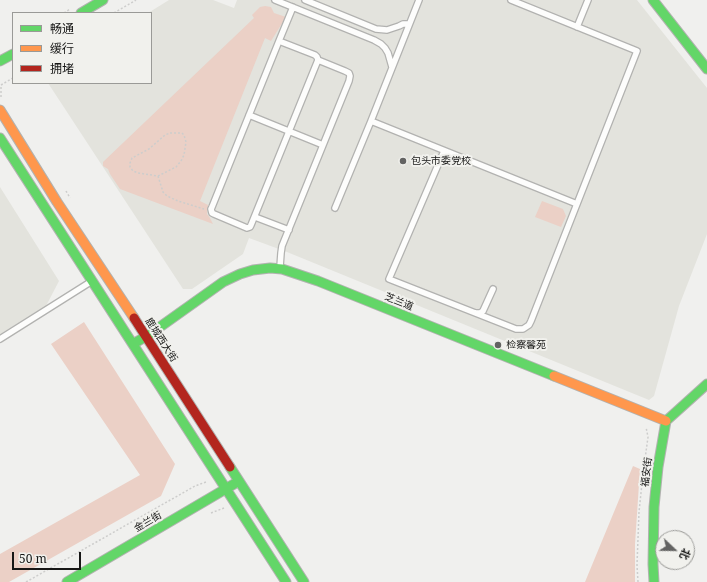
<!DOCTYPE html>
<html>
<head>
<meta charset="utf-8">
<style>
  body { margin:0 }
  #map { position:relative; width:707px; height:582px; overflow:hidden; background:#f0f0ee; font-family:"Noto Serif","Noto Sans SC",serif }
  canvas { display:block }
  .legend { position:absolute; left:12px; top:12px; width:140px; height:72px; box-sizing:border-box; background:#f1f1ed; border:1px solid #9a9a97; margin:0; padding:5px 7px; list-style:none; font-size:12px; color:#171716 }
  .legend li { display:flex; align-items:center; gap:8px; height:20px }
  .legend b { width:20px; border:1px solid #9a9a97 }
  .north { position:absolute; left:655px; top:530px; width:40px; height:40px; box-sizing:border-box; background:#f1f1ed; border:1px solid #9a9a97; border-radius:50%; rotate:112deg; font-size:11px; font-weight:700; line-height:16px; text-align:center; color:#171716 }
  .north::after { content:''; display:block; margin:auto; width:14px; height:18px; background:#636362; clip-path:polygon(50% 0,100% 100%,50% 72%,0 100%) }
  .scale { position:absolute; left:12px; top:552px; width:69px; height:18px; box-sizing:border-box; border:2px solid #171716; border-top:0; padding-left:5px; font-size:12px; line-height:14px; white-space:nowrap; color:#171716; -webkit-text-stroke:3px #f1f1ed; paint-order:stroke }
</style>
</head>
<body>
<div id="map">
<canvas width="707" height="582"></canvas>
<ul class="legend">
<li><b style="height:5px;background:#63d668"></b>畅通</li>
<li><b style="height:5px;background:#ff974d"></b>缓行</li>
<li><b style="height:5px;background:#b3261e"></b>拥堵</li>
</ul>
<div class="north">北</div>
<div class="scale">50 m</div>
</div>
<script>
const g = document.querySelector('canvas').getContext('2d');
g.lineJoin = 'round';
function fillPath(path, color) {
  g.fillStyle = color;
  g.fill(path, 'evenodd');
}
function shape(rows) {
  const path = new Path2D();
  for (const r of rows) {
    path.moveTo(r[0], r[1]);
    for (let i = 2; i < r.length; i += 2) path.lineTo(r[i], r[i + 1]);
  }
  return path;
}
function trace(path, color, width, dash) {
  g.strokeStyle = color;
  g.lineWidth = width;
  g.lineCap = dash ? 'butt' : 'round';
  g.setLineDash(dash || []);
  g.stroke(path);
}
function write(font, color, halo, rows, align = 'center') {
  g.font = font + ' "Noto Serif","Noto Sans SC",serif';
  g.lineWidth = 4;
  g.setLineDash([]);
  g.textBaseline = 'middle';
  g.strokeStyle = halo;
  g.fillStyle = color;
  for (const [text, x, y, turn = 0] of rows) {
    g.save();
    g.translate(x, y);
    g.rotate((+turn || 0) * Math.PI / 180);
    g.textAlign = isNaN(turn) ? turn : align;
    if (halo) g.strokeText(text, 0, 0);
    g.fillText(text, 0, 0);
    g.restore();
  }
}
fillPath(shape([
  [169,0,213,0,234,8,237,0,637,0,707,88,707,234,679,306,654,396,649,400,287,252,249,238,243,254,192,289,183,289,48,83,151,83,151,13,148,13],
  [0,187,59,281,46,306,0,335]
]), '#e3e3dd');
fillPath(shape([
  [265,6,271,7,274,13,286,17,271,41,265,38,200,201,208,205,207,214,210,218,213,224,120,189,110,174,108,169,103,166,103,162,254,18,252,15,260,7],
  [542,201,563,209,566,216,561,227,535,217],
  [84,322,175,464,161,496,9,582,0,582,0,554,140,475,51,344],
  [633,466,640,469,635,544,635,582,585,582]
]), '#ebd0c6');
const lane = shape([
  [275,0,374,40,381,44,385,48,388,53,392,67],
  [305,0,376,29,387,30,399,26,403,24,409,24],
  [419,0,371,121,577,204],
  [577,27,588,0],
  [279,41,315,55,317,57,318,60,251,225,250,227,247,228,214,214,212,213,211,209,212,207,279,41,293,7],
  [249,115,323,145],
  [444,151,389,279,516,329,523,329,529,325,531,321,637,51,511,0],
  [335,208,371,121],
  [255,217,289,230],
  [280,267,281,253,282,246,349,81,350,76,349,73,345,71,318,60],
  [476,313,480,313,483,311,493,289],
  [0,339,92,281]
]);
const fast = shape([
  [653,0,707,69],
  [81,13,103,0],
  [0,61,13,54],
  [0,138,286,582],
  [133,344,150,334,223,282,240,274,253,270,270,268,282,269,318,281,554,376],
  [230,467,304,582],
  [67,582,234,484],
  [654,582,653,564,654,507,658,467,666,421,707,384]
]);
const slow = shape([
  [0,110,57,202,134,318],
  [554,376,666,421]
]);
const jam = shape([
  [134,318,230,467]
]);
trace(lane, '#b2b2b0', 8);
trace(fast, '#b2b2b0', 11);
trace(slow, '#b2b2b0', 11);
trace(jam, '#b2b2b0', 11);
trace(shape([
  [64,13,70,9],
  [114,13,136,0],
  [1,85,13,78],
  [1,97,1,85],
  [170,133,182,133,184,135,186,142,184,155,181,161,176,167,158,176,138,173,133,171,130,167,130,163,132,158,149,149,165,135,170,133],
  [158,176,163,192,167,196,178,201,204,209],
  [66,191,70,198],
  [211,513,224,508],
  [26,582,195,486,206,482],
  [638,582,637,565,639,512,643,474,648,437,646,427]
]), '#cdcdcc', 1.5, [2, 2]);
trace(lane, '#fdfdfc', 5.5);
trace(fast, '#63d668', 9);
trace(slow, '#ff974d', 9);
trace(jam, '#b3261e', 9);
for (const [x, y, r, color] of [
  [403,161,4,"#636362"],
  [498,345,4,"#636362"]
]) {
  const dot = new Path2D();
  dot.arc(x, y, r, 0, 2 * Math.PI);
  g.fillStyle = color;
  g.fill(dot);
  trace(dot, '#f1f1ed', 1.5);
}
write('10px', '#171716', '#f1f1ed', [
  ["包头市委党校",411,161],
  ["检察馨苑",506,345]
], 'left');
write('10px', '#171716', '#f1f1ed', [
  ["芝兰道",399,302,22],
  ["鹿城西大街",161,340,57],
  ["福安街",647,472,-83],
  ["金兰街",148,522,-30]
]);
</script>
</body>
</html>
